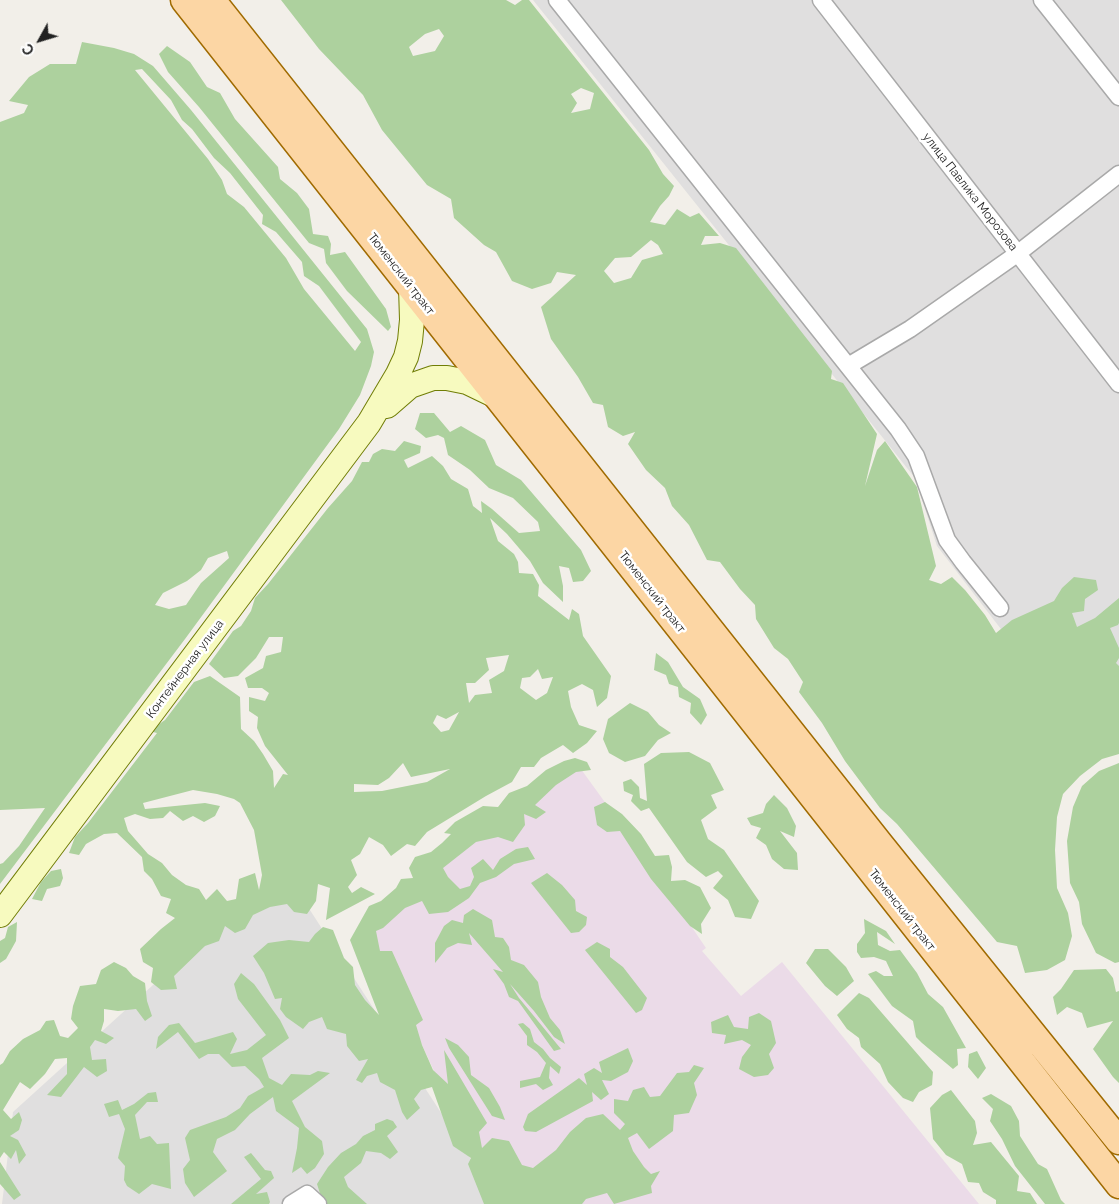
<!DOCTYPE html>
<html>
<head>
<meta charset="utf-8">
<style>
  body { margin:0 }
  #map { position:relative; width:1119px; height:1204px; overflow:hidden; background:#f2efe9; font-family:Raleway,sans-serif }
  canvas { display:block }
  .north { position:absolute; left:15px; top:15px; width:50px; height:50px; -webkit-text-stroke:4px #fff; paint-order:stroke; rotate:231deg; font-size:14px; font-weight:700; line-height:20px; text-align:center; color:#222 }
  .north::after { content:''; display:block; margin:auto; width:18px; height:22px; background:#222; clip-path:polygon(50% 0,100% 100%,50% 72%,0 100%) }
</style>
</head>
<body>
<div id="map">
<canvas width="1119" height="1204"></canvas>
<div class="north">С</div>
</div>
<script>
const g = document.querySelector('canvas').getContext('2d');
g.lineJoin = 'round';
function fillPath(path, color) {
  g.fillStyle = color;
  g.fill(path, 'evenodd');
}
function shape(rows) {
  const path = new Path2D();
  for (const r of rows) {
    path.moveTo(r[0], r[1]);
    for (let i = 2; i < r.length; i += 2) path.lineTo(r[i], r[i + 1]);
  }
  return path;
}
function trace(path, color, width, dash) {
  g.strokeStyle = color;
  g.lineWidth = width;
  g.lineCap = dash ? 'butt' : 'round';
  g.setLineDash(dash || []);
  g.stroke(path);
}
function write(font, color, halo, rows, align = 'center') {
  g.font = font + ' Raleway,sans-serif';
  g.lineWidth = 5;
  g.setLineDash([]);
  g.textBaseline = 'middle';
  g.strokeStyle = halo;
  g.fillStyle = color;
  for (const [text, x, y, turn = 0] of rows) {
    g.save();
    g.translate(x, y);
    g.rotate((+turn || 0) * Math.PI / 180);
    g.textAlign = isNaN(turn) ? turn : align;
    if (halo) g.strokeText(text, 0, 0);
    g.fillText(text, 0, 0);
    g.restore();
  }
}
fillPath(shape([
  [533,0,1119,0,1119,690,1014,646,937,546,915,478],
  [297,890,500,1204,2,1204,13,1112,250,897]
]), '#e0dfdf');
fillPath(shape([
  [578,765,638,848,706,948,702,951,741,996,782,962,979,1204,576,1204,480,1172,366,922]
]), '#ebdbe8');
fillPath(shape([
  [281,0,506,0,515,5,522,0,529,0,649,150,663,174,674,186,669,196,660,206,650,222,665,225,677,209,690,217,699,213,719,236,705,236,701,245,720,243,736,248,832,371,831,379,843,383,877,434,865,486,877,450,885,441,917,487,936,566,929,580,941,584,952,577,965,590,985,615,996,633,1012,620,1054,601,1062,588,1074,577,1096,580,1098,590,1085,599,1084,611,1072,613,1077,627,1095,618,1119,598,1119,623,1118,625,1110,628,1119,648,1119,658,1116,663,1119,666,1119,754,1102,759,1080,776,1063,794,1057,817,1055,850,1057,888,1068,913,1072,936,1065,960,1047,970,1025,973,1017,946,997,942,897,824,880,808,845,761,822,723,799,692,803,682,788,659,774,648,756,619,755,605,740,589,720,562,707,560,689,525,672,506,665,488,646,470,628,444,635,432,623,436,608,427,603,405,593,403,578,377,551,339,541,307,576,275,557,272,551,283,532,289,512,281,496,252,484,245,454,218,451,199,427,185,382,130,363,95,319,49],
  [439,29,444,36,435,51,413,56,409,47,425,34],
  [581,88,594,93,590,109,571,113,577,103,571,94],
  [651,240,658,245,663,254,642,260,631,278,614,283,604,271,615,258,631,257],
  [82,42,114,48,134,54,153,66,191,110,367,329,374,352,371,366,360,395,339,429,185,639,0,884,0,864,3,863,19,846,45,808,0,810,0,122,24,113,28,105,9,101,29,77,50,64,76,64],
  [142,69,171,100,182,120,192,129,214,158,230,173,263,215,262,224,276,232,302,262,304,276,319,286,361,342,355,351,304,289,286,258,244,207,227,194,222,180,208,159,135,70],
  [227,551,229,558,201,583,186,605,169,609,155,605,163,593,187,581,201,570,208,558],
  [167,46,190,62,207,87,220,93,235,119,278,167,280,179,297,193,309,209,313,234,328,236,331,244,330,255,345,252,386,309,391,327,388,331,347,291,326,263,324,249,309,243,199,107,168,72,159,54],
  [420,413,434,413,450,432,461,426,485,440,496,465,521,480,581,550,591,571,583,581,573,582,569,568,559,566,563,586,563,602,543,583,530,561,507,534,490,518,498,541,514,554,518,562,519,573,533,574,539,585,538,596,569,620,572,609,579,614,583,636,611,676,607,698,597,707,593,690,582,684,568,691,571,707,579,725,597,731,587,743,573,753,563,745,541,758,534,767,521,767,512,782,486,796,427,832,415,846,407,844,391,856,383,845,369,837,360,854,351,860,357,875,348,887,352,893,361,887,375,894,326,920,330,888,318,884,316,901,307,914,294,912,287,904,270,907,253,915,245,929,235,933,225,926,219,941,205,946,174,976,177,989,161,990,151,982,153,968,143,962,140,949,161,929,175,918,166,913,171,899,161,896,152,879,144,871,142,857,117,833,104,834,86,844,79,855,69,853,75,837,88,823,157,733,149,731,165,720,194,682,210,676,240,697,241,729,254,741,263,754,273,771,274,788,283,774,288,775,265,746,257,728,258,717,249,711,249,697,265,701,269,693,262,688,248,688,245,678,263,668,266,656,281,652,283,637,269,637,256,658,238,676,224,678,209,664,233,631,241,626,251,611,255,598,268,584,328,508,352,481,362,462,369,462,373,454,382,449,395,451,404,441,421,446,420,453,404,460,408,468,432,456,443,466,451,479,468,489,473,506,482,513,481,501,492,509,519,533,540,531,538,522,513,498,489,488,470,470,448,455,444,438,438,435,426,438,415,429],
  [509,655,504,671,489,680,492,693,475,695,469,703,466,683,475,683,489,670,486,658],
  [538,669,542,679,553,677,547,693,536,700,520,688,522,678,530,677],
  [459,712,449,730,441,732,433,723,437,715,446,719],
  [403,763,411,777,450,769,427,782,382,791,354,792,354,784,378,785,389,778],
  [193,790,217,794,234,799,240,803,254,830,262,875,259,890,255,873,239,879,236,899,227,901,217,889,206,900,199,889,186,885,172,875,162,863,148,854,128,831,124,818,135,814,150,819,163,818,170,811,183,821,193,816,204,822,215,816,220,806,205,803,145,809,143,803],
  [656,653,668,662,683,687,700,699,707,715,701,725,690,713,691,703,679,697,678,687,669,684,666,675,654,670],
  [630,703,648,712,659,725,671,733,658,740,645,756,625,762,609,753,603,739,608,719],
  [689,752,710,763,724,790,711,795,717,808,701,820,708,839,724,850,759,901,751,919,735,917,728,900,713,888,723,876,718,871,706,877,687,862,649,808,641,811,631,801,633,795,624,791,623,782,631,779,639,787,640,798,647,801,644,764,661,753],
  [575,758,587,762,591,770,576,772,556,785,535,805,546,812,536,819,524,814,525,825,513,842,498,837,476,842,443,868,448,877,460,889,470,886,474,877,471,868,483,859,493,870,500,859,516,849,528,847,535,859,514,864,496,877,480,883,469,898,448,912,429,914,422,901,405,908,383,928,376,931,380,951,392,951,423,1020,416,1025,422,1045,433,1070,448,1084,444,1050,487,1123,479,1132,482,1148,492,1138,509,1141,522,1165,533,1168,556,1150,570,1132,586,1118,603,1114,620,1130,625,1124,614,1113,614,1099,628,1101,633,1090,644,1087,650,1097,660,1096,677,1073,689,1072,694,1065,704,1068,694,1083,697,1095,689,1113,674,1115,673,1131,649,1149,637,1133,628,1138,633,1151,644,1167,651,1174,660,1171,651,1186,652,1193,614,1204,607,1193,586,1199,582,1204,484,1204,468,1164,471,1158,453,1146,432,1087,421,1090,414,1099,420,1108,407,1120,402,1112,395,1090,380,1082,377,1073,367,1076,362,1083,356,1080,368,1059,359,1061,347,1046,346,1034,327,1029,322,1017,309,1022,303,1029,286,1017,280,1009,282,998,275,999,264,973,253,956,268,943,289,940,309,942,315,934,323,927,333,930,344,958,353,967,355,985,365,1000,379,1015,350,940,369,906,381,901,396,888,401,879,413,878,409,868,415,857,431,852,442,843,451,834,444,833,455,822,483,806,498,807,509,793,527,786,546,770,564,761],
  [1119,763,1119,962,1115,963,1096,953,1082,924,1079,902,1070,883,1067,841,1073,807,1082,786,1099,771],
  [774,795,787,808,796,826,794,837,780,831,797,853,798,870,784,869,772,859,766,845,756,838,761,828,751,825,747,818,763,813,766,804],
  [605,802,622,814,641,834,655,856,669,855,672,867,671,881,685,880,700,887,711,908,701,924,702,934,690,926,651,879,620,831,607,832,597,825,594,807],
  [61,869,63,878,60,886,47,889,42,901,32,899,41,882,51,871],
  [547,873,562,885,575,900,576,911,587,917,586,925,579,932,571,933,531,883],
  [473,909,492,920,495,937,503,938,509,947,511,960,524,965,538,982,541,997,550,1018,560,1030,565,1044,554,1037,534,1011,510,984,519,998,561,1049,554,1051,518,1001,509,997,504,984,493,969,503,972,469,933,472,945,458,943,447,948,435,963,435,943,444,926,452,920,463,923,464,915],
  [864,919,886,931,895,944,877,932,878,945,890,951,900,950,917,973,928,994,943,1007,966,1048,957,1049,958,1065,953,1069,922,1043,916,1037,913,1021,892,1006,868,974,876,971,884,976,893,976,886,961,874,957,861,958,857,952,857,944,865,933],
  [17,922,16,941,6,959,0,963,0,941,5,938,8,927],
  [597,942,610,949,610,957,623,967,647,998,642,1010,636,1013,585,950],
  [815,949,828,949,846,967,854,981,837,996,825,986,806,963],
  [114,962,126,968,133,976,145,983,147,1001,152,1016,145,1021,136,1009,118,1011,104,1009,104,1021,101,1031,114,1038,106,1044,95,1040,90,1047,92,1060,106,1059,107,1071,97,1077,84,1067,61,1097,47,1095,67,1074,67,1058,55,1059,45,1074,30,1089,20,1082,3,1110,11,1119,19,1112,22,1120,19,1130,10,1136,18,1140,26,1155,19,1164,16,1150,11,1159,4,1152,0,1158,0,1065,3,1063,10,1051,23,1039,40,1030,46,1021,54,1020,60,1036,68,1038,78,1028,71,1019,73,1006,80,986,96,984,101,970],
  [1106,969,1113,978,1116,992,1119,991,1119,1083,1113,1077,1093,1049,1113,1021,1087,1028,1082,1013,1067,1007,1057,1015,1053,997,1061,989,1074,970],
  [241,973,254,984,280,1020,289,1038,262,1058,269,1078,282,1085,291,1074,310,1075,318,1071,330,1073,292,1101,305,1127,322,1141,324,1154,315,1168,307,1174,301,1167,292,1173,297,1148,299,1128,276,1111,273,1097,250,1114,235,1130,217,1139,213,1152,227,1171,194,1197,185,1183,183,1169,190,1160,185,1138,190,1130,226,1117,240,1108,248,1096,264,1087,259,1079,245,1066,232,1067,219,1054,208,1054,199,1059,178,1032,156,1049,158,1037,169,1025,179,1023,195,1043,233,1032,237,1039,230,1054,247,1050,266,1035,238,999,234,984],
  [859,993,869,998,933,1072,932,1085,919,1092,913,1102,903,1098,888,1082,880,1064,861,1047,859,1038,847,1029,837,1015],
  [759,1013,771,1021,776,1043,769,1054,774,1068,768,1075,754,1077,739,1069,742,1057,751,1045,742,1040,724,1044,726,1035,712,1033,711,1022,728,1015,734,1027,748,1029,749,1017],
  [523,1023,530,1029,534,1042,543,1049,550,1058,561,1067,559,1074,550,1066,549,1078,553,1085,543,1090,536,1084,520,1088,520,1081,540,1077,546,1063,537,1052,527,1045,527,1036,518,1024],
  [445,1038,458,1045,469,1057,471,1075,489,1088,500,1107,505,1120,492,1116,449,1048],
  [628,1048,633,1061,628,1072,611,1081,602,1080,609,1094,601,1100,592,1092,593,1101,536,1132,525,1131,523,1127,528,1114,579,1078,587,1085,584,1074,594,1068,602,1073,599,1062],
  [977,1051,986,1068,978,1079,968,1067,969,1054],
  [951,1090,975,1121,977,1133,973,1145,991,1142,1019,1176,1017,1191,1030,1193,1037,1204,996,1204,996,1200,983,1192,979,1183,968,1182,962,1164,946,1155,933,1139,930,1108,942,1095],
  [156,1092,158,1102,147,1102,135,1115,140,1139,150,1136,157,1144,169,1143,171,1189,152,1184,139,1194,127,1186,124,1180,125,1166,118,1158,125,1129,119,1114,109,1117,104,1104,118,1100,122,1110,134,1104,148,1093],
  [991,1094,1011,1106,1019,1121,1020,1136,1038,1164,1047,1169,1061,1200,1065,1204,1045,1204,1015,1166,1002,1139,990,1121,993,1109,982,1098],
  [387,1119,393,1121,397,1127,387,1136,398,1152,390,1159,381,1153,366,1151,361,1163,344,1177,348,1187,367,1204,326,1204,322,1200,317,1184,328,1167,341,1153,356,1144,363,1136,375,1130,375,1124],
  [251,1153,265,1170,271,1171,274,1178,256,1194,267,1192,270,1202,269,1204,231,1204,261,1179,244,1157],
  [0,1162,21,1195,14,1200,0,1184]
]), '#add19e');
const street = shape([
  [557,0,898,429,916,456,947,540,963,562,1000,608],
  [821,0,1119,384],
  [1042,0,1119,97],
  [848,366,910,329,1017,254,1119,174],
  [291,1204,307,1194,318,1204]
]);
const secondary = shape([
  [387,406,410,386,433,378,447,378,467,382,496,396],
  [0,915,369,423,398,374,406,357,410,341,412,320,411,287]
]);
const primary = shape([
  [184,0,1119,1185],
  [212,0,880,844,1119,1141]
]);
trace(street, '#a9a9a9', 19);
trace(secondary, '#707d05', 26);
trace(primary, '#a06b00', 29);
trace(street, '#fff', 16);
trace(secondary, '#f7fabf', 24);
trace(primary, '#fcd6a4', 26);
write('12px', '#222', '#fff', [
  ["улица Павлика Морозова",970,192,52],
  ["Тюменский тракт",401,274,52],
  ["Тюменский тракт",652,592,52],
  ["Контейнерная улица",185,669,-53],
  ["Тюменский тракт",902,910,52]
]);
</script>
</body>
</html>
